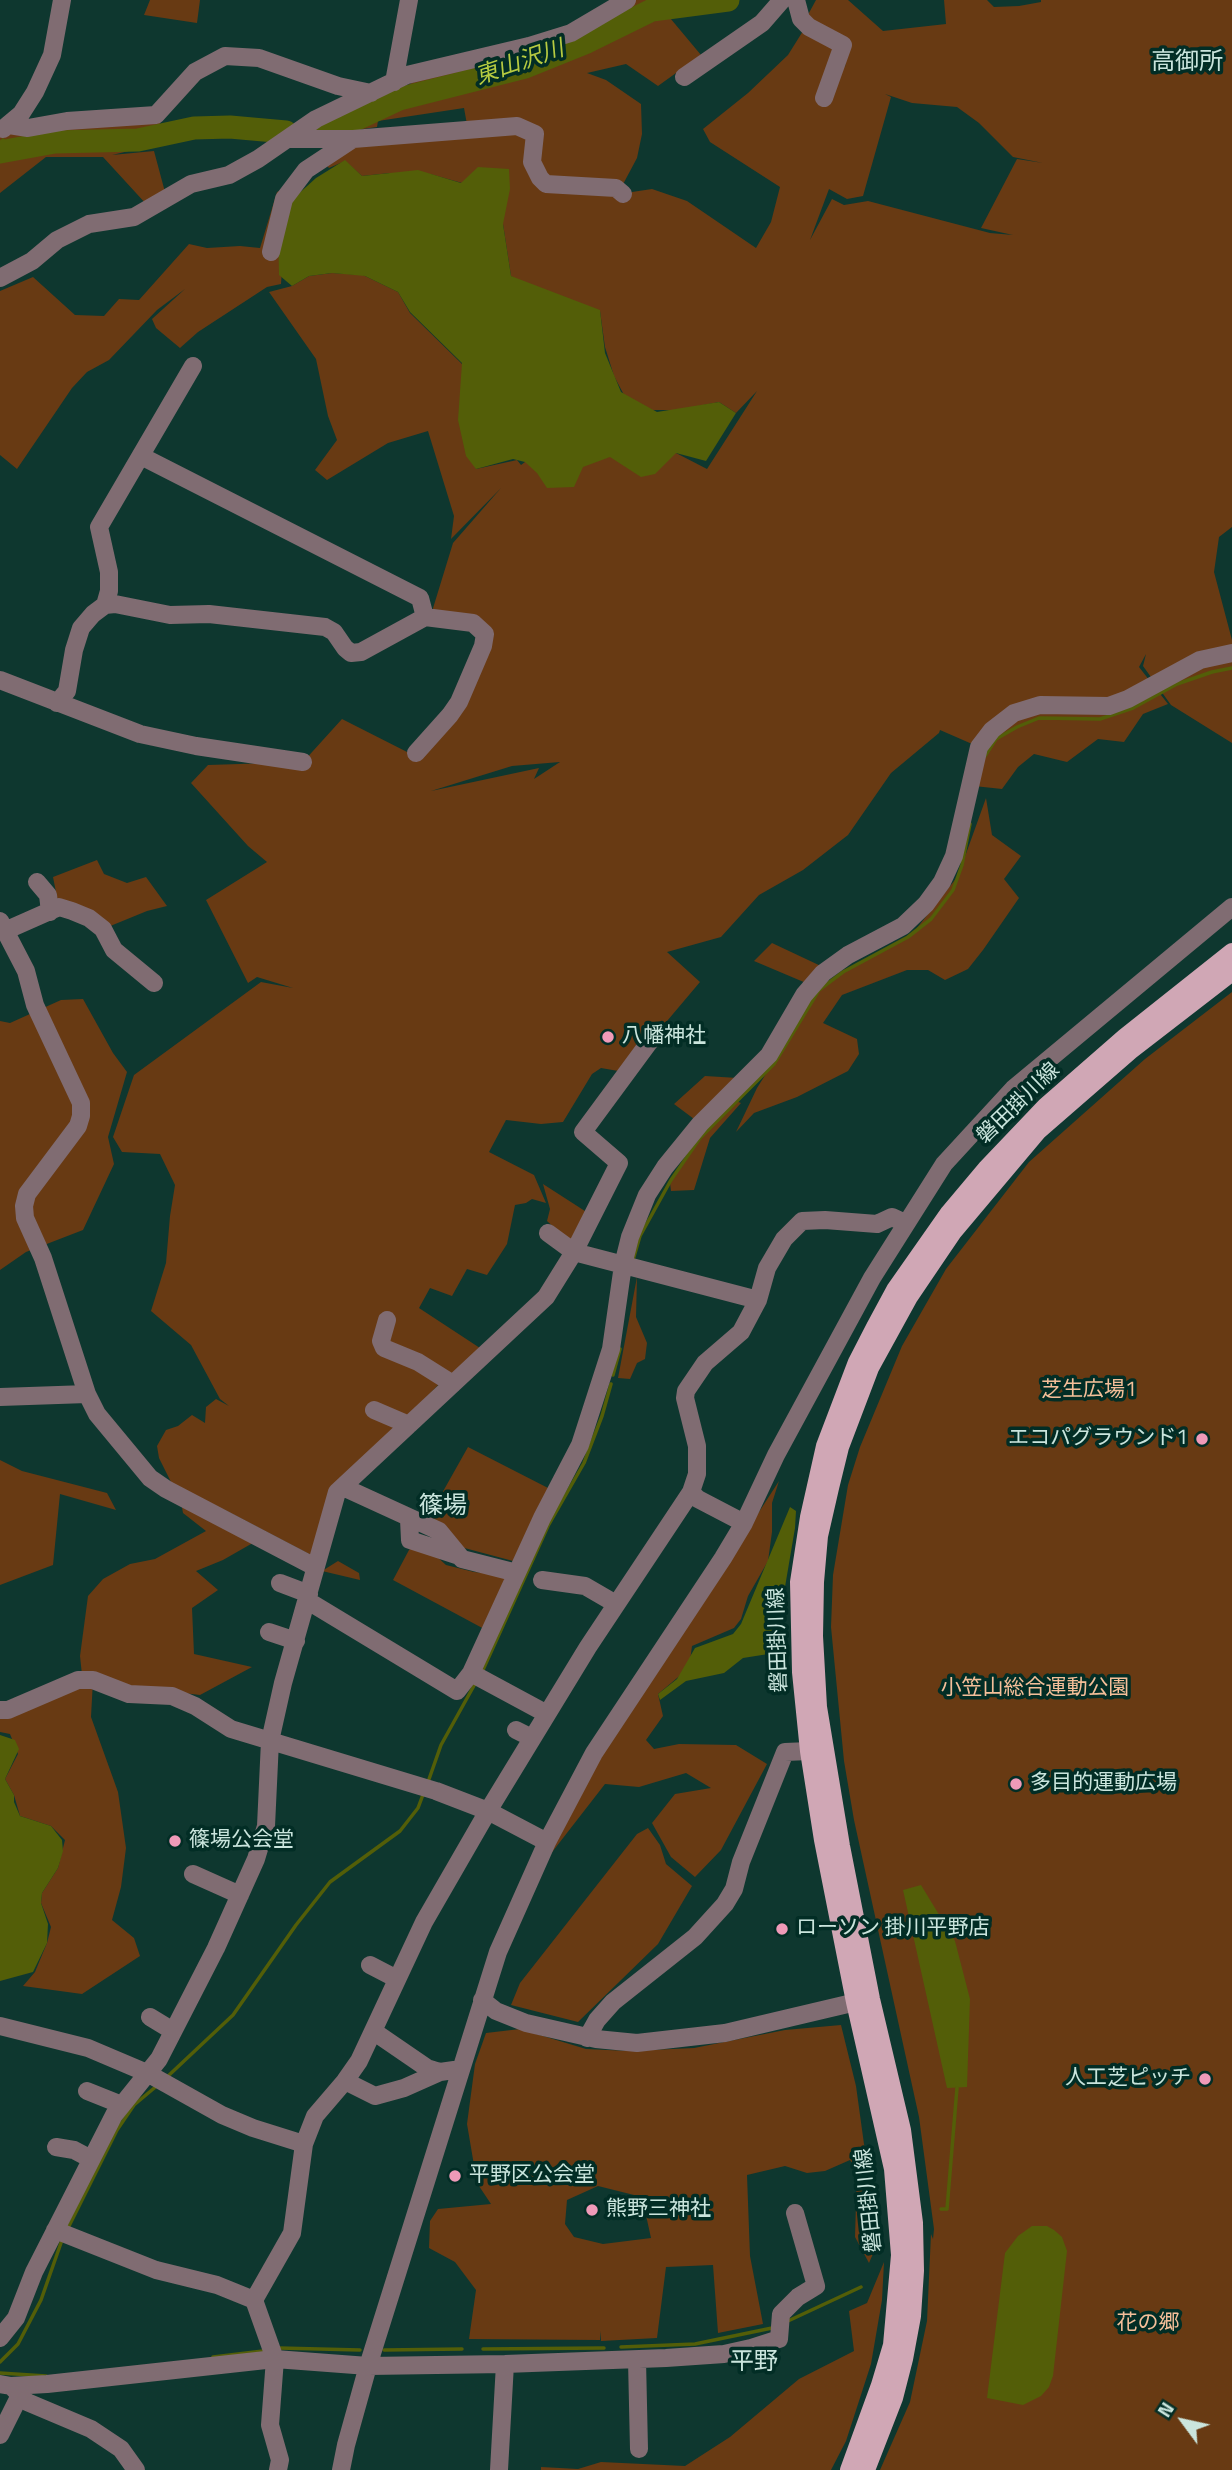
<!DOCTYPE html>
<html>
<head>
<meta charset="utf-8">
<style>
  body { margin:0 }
  #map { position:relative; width:1232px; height:2470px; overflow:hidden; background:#0e372f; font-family:"Titillium Web",sans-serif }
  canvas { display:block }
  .north { position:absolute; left:1148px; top:2386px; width:70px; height:70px; -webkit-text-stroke:5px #022d25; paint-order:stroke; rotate:303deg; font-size:19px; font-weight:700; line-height:28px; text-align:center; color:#cae5dd }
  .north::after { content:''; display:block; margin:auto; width:24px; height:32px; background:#cae5dd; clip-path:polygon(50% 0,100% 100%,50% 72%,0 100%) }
</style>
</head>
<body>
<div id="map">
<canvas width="1232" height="2470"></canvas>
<div class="north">N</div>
</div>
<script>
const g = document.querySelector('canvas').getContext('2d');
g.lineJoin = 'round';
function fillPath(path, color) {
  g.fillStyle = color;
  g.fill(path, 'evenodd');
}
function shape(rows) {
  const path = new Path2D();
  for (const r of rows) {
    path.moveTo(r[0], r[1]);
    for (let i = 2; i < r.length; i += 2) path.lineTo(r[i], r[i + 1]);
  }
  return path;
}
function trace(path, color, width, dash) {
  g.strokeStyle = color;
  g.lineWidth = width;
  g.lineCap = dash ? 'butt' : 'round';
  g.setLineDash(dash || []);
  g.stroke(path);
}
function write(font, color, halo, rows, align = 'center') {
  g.font = font + ' "Titillium Web","Noto Sans JP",sans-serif';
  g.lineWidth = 7;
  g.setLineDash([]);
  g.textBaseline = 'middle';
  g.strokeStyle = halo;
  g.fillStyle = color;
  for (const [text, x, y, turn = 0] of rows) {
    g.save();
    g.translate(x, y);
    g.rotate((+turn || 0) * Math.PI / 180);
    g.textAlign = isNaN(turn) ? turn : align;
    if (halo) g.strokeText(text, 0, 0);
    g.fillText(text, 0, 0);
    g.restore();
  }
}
fillPath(shape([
  [150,0,200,0,197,23,144,15],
  [625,0,655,0,701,55,658,86,626,64,587,73,606,80,641,104,642,134,637,158,621,188,626,197,632,192,652,189,687,201,756,248,771,222,780,187,710,142,703,129,748,93,788,55,803,31,839,43,845,67,848,40,804,22,816,0,848,0,883,31,946,24,944,0,987,0,994,7,1019,6,1041,2,1041,0,1232,0,1232,527,1219,537,1214,572,1232,640,1232,743,1171,705,1143,666,1146,654,1139,667,1168,704,1143,714,1124,742,1098,739,1067,762,1034,754,1018,767,1002,789,974,786,979,747,940,730,939,733,891,773,848,835,803,870,759,895,721,937,667,952,700,982,624,1072,601,1068,592,1074,563,1122,541,1124,506,1120,489,1152,534,1175,546,1203,532,1199,526,1203,515,1205,507,1244,487,1275,467,1269,452,1296,430,1288,419,1308,483,1350,440,1383,335,1493,311,1555,223,1509,258,1540,223,1560,196,1571,218,1590,192,1608,194,1654,252,1667,200,1695,133,1687,82,1675,80,1656,88,1596,103,1579,130,1564,155,1559,206,1531,183,1513,181,1502,159,1458,157,1446,166,1430,178,1426,192,1415,205,1423,206,1407,216,1399,229,1406,220,1399,191,1345,151,1311,166,1263,170,1216,175,1185,160,1154,122,1152,113,1137,134,1075,261,982,293,988,257,977,248,983,206,900,267,862,248,846,191,783,208,765,303,762,342,719,415,756,452,713,485,634,430,618,453,543,501,488,451,539,454,516,428,431,388,443,327,480,315,470,337,440,328,416,316,359,269,292,292,286,309,276,332,273,363,275,398,292,410,313,462,364,462,390,476,469,517,460,521,465,525,462,676,453,707,469,757,391,736,413,719,402,678,410,632,410,614,376,605,347,600,311,550,303,511,276,503,224,462,183,430,174,390,173,362,176,345,161,329,168,320,158,354,139,468,130,464,108,378,121,377,127,313,136,315,130,416,81,529,46],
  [885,94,912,103,957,107,979,123,1013,157,1043,163,1017,159,981,228,1013,235,990,233,868,201,844,205,832,199,810,240,829,189,847,199,863,196,891,97],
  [560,762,534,779,539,768,431,791,512,766],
  [156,115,166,137,158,144,112,155,154,151,165,192,147,205,103,157,46,157,0,193,0,132],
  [294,184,284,240,281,284,267,287,198,332,180,348,156,328,152,319,185,289,157,310,109,360,87,372,72,388,17,469,0,455,0,291,33,277,75,315,104,316,119,299,139,300,189,244,207,248,240,246,260,248,277,192],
  [986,798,992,835,1021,856,1004,879,1019,898,983,950,968,969,945,980,928,970,907,970,842,995,823,1023,857,1039,859,1054,848,1071,797,1097,754,1113,736,1132,757,1088,819,990,843,972,913,933,958,876],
  [97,860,104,874,127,883,146,877,167,906,147,911,103,929,59,907,53,877],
  [772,943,823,967,806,983,754,961],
  [1232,992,1232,2470,880,2470,910,2402,927,2321,931,2234,933,2239,934,2229,919,2117,854,1820,844,1761,831,1627,833,1575,848,1485,860,1447,902,1346,946,1269,1029,1162,1145,1059],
  [83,999,113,1053,127,1072,108,1137,114,1164,83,1230,26,1252,0,1270,0,1021,10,1023,61,1000],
  [705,1076,738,1078,694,1119,674,1104],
  [733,1100,741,1103,710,1138,694,1190,671,1191,670,1183,694,1147],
  [543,1184,588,1213,572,1244,547,1221,550,1209],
  [637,1277,636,1317,647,1343,645,1359,637,1363,630,1379,618,1378],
  [468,1447,550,1489,513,1561,442,1542,426,1509,427,1500,441,1495],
  [0,1460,22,1471,107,1493,116,1510,60,1494,53,1565,0,1585],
  [779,1481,772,1503,772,1532,768,1561,748,1596,741,1619,734,1628,692,1646,689,1668,658,1694,663,1716,646,1740,654,1749,679,1744,736,1745,767,1764,721,1850,695,1877,671,1857,652,1823,675,1794,711,1788,686,1773,639,1787,605,1784,546,1860,589,1775],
  [414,1545,424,1545,446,1565,474,1572,502,1575,507,1580,486,1630,393,1580,409,1550],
  [338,1561,359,1573,360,1580,322,1571],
  [93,1680,91,1717,118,1792,126,1848,121,1887,112,1920,134,1938,140,1956,82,1994,23,1986,35,1972,47,1943,51,1927,41,1903,42,1893,58,1868,65,1840,51,1826,20,1816,14,1795,5,1779,18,1754,10,1734,0,1732,0,1712],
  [648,1828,660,1845,666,1864,692,1886,658,1944,578,2022,511,2005,520,1983,637,1834],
  [841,2025,856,2086,864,2144,877,2207,879,2240,869,2263,855,2237,857,2170,850,2160,825,2171,807,2173,785,2166,747,2175,750,2256,763,2324,718,2333,713,2265,666,2267,657,2338,601,2341,601,2331,600,2340,469,2339,476,2290,455,2262,429,2248,430,2221,438,2209,491,2204,477,2183,467,2124,475,2064,486,2033,520,2029,586,2049,629,2051,694,2048,785,2030],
  [598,2186,642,2197,651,2238,603,2244,574,2237,565,2224,567,2200],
  [884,2262,882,2300,871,2364,846,2441,831,2470,541,2470,541,2467,578,2469,601,2462,685,2466,730,2437,799,2379,854,2351,849,2311,867,2303]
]), '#683a13');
fillPath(shape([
  [345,160,362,176,418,170,461,183,478,167,509,169,510,189,503,224,511,276,600,310,605,353,621,392,657,412,719,402,736,413,706,461,676,453,655,474,641,477,610,457,583,467,574,487,547,488,537,473,525,462,513,459,476,469,466,456,458,420,462,363,410,312,398,292,365,276,332,273,309,276,292,286,279,275,278,225,295,197,316,178],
  [790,1507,796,1511,795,1528,785,1587,781,1652,743,1658,724,1673,686,1681,660,1700,658,1694,677,1679,695,1648,733,1634,741,1624],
  [0,1735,15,1740,19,1749,5,1779,14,1795,14,1802,20,1816,51,1826,62,1840,63,1851,58,1868,42,1893,41,1903,48,1924,47,1943,33,1972,0,1981],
  [921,1885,955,1941,970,1999,967,2087,947,2088,903,1890],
  [1032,2226,1047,2226,1054,2230,1062,2237,1067,2251,1053,2376,1049,2387,1041,2396,1023,2405,987,2398,1005,2253,1018,2236]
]), '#535e08');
trace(shape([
  [0,146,3,140],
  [985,756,996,739,1017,727,1039,718,1100,719,1133,708,1177,684,1212,672,1232,668],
  [633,1260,640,1236,671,1180,700,1138,774,1064,819,990,843,972,908,937,931,919,953,890,962,865,970,824],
  [613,1375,620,1349],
  [482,1672,548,1526,584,1463,602,1416,611,1384],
  [428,1782,441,1745,476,1682],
  [167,2077,233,2015,296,1925,330,1882,400,1831,418,1808,424,1792],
  [941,2209,947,2209,957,2088],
  [67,2230,117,2130,134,2105,159,2084],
  [788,2321,861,2287],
  [621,2347,695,2344,772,2328],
  [279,2348,360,2350],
  [483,2349,604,2348],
  [384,2350,462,2349],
  [213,2357,263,2351],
  [0,2362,18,2344,41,2300,62,2240],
  [0,2373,46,2376]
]), '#535e08', 3.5);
trace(shape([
  [313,132,331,131,399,99,525,67,587,42,652,10,728,0],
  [0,152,55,142,138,140,194,128,230,127,286,132]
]), '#535e08', 23);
trace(shape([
  [796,0,801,19,809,27,843,45,824,98],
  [684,77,762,23,782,0],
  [394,82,409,0],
  [9,125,28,128,67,121,156,115,195,72,225,56,259,58,338,86,371,93],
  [3,129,21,114,35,92,52,55,62,0],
  [288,139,353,139],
  [271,252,284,199,306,170,353,139,517,126,535,134,532,162,540,178,546,184,616,188,623,194],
  [0,278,32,261,57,240,89,224,134,217,191,184,229,175,258,159,316,119,407,75,529,46,571,33,627,0],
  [141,456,420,598,425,617],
  [105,605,109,591,109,572,99,527,193,366],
  [0,680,140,734,196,746,303,762],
  [57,703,67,691,74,650,81,628,93,614,105,605,115,604,170,615,209,614,325,627,334,632,345,648,351,653,361,652,425,617,473,623,485,634,483,646,459,702,450,715,416,753],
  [37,882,48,895,50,912],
  [0,921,26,971,35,1005,81,1103,81,1116,78,1126,27,1194,24,1206,25,1218,43,1258,87,1394,97,1414,150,1478,166,1489,315,1567],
  [7,930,59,907,72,911,89,918,103,929,114,950,154,983],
  [548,1233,574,1252,619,1163,583,1132,656,1033],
  [387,1320,381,1341,384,1348,418,1362,453,1384],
  [0,1397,87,1394],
  [374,1410,409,1425],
  [343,1487,439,1531,462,1559,517,1573],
  [409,1519,410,1540,459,1556],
  [744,1523,698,1499,691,1492,697,1474,697,1446,685,1398,686,1391,705,1363,741,1332,758,1300,767,1268,784,1239,802,1221,825,1220,877,1224,892,1217,905,1223],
  [542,1580,585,1586,616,1604],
  [280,1583,309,1594],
  [308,1601,457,1691,471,1673,542,1518,580,1445,611,1349,623,1265,630,1237,647,1195,665,1167,700,1124,769,1055,804,995,823,973,848,955,903,926,926,904,942,882,954,856,979,747,992,730,1014,713,1040,705,1109,706,1128,699,1200,660,1232,653],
  [269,1632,296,1641],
  [471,1673,547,1714],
  [0,1710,8,1710,78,1680,93,1680,129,1694,172,1696,195,1706,231,1729,436,1791,488,1811,547,1842],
  [516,1730,532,1738],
  [193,1874,240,1895],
  [370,1965,397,1979],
  [482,2000,496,2011,526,2023,596,2039,637,2043,725,2033,869,1999],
  [150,2017,173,2031],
  [0,2026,88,2048,147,2073,222,2115,253,2128,304,2144],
  [373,2031,427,2068,440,2072],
  [587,2038,597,2020,613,2002,695,1937,725,1904,734,1889,741,1862,785,1752,809,1751],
  [345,2081,375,2096,404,2088,440,2072,461,2069],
  [87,2091,122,2105],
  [56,2147,74,2150,91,2159],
  [55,2230,156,2270,217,2285,254,2300],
  [0,2338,16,2318,34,2272,114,2115,159,2059,216,1948,256,1859,266,1826,270,1741,283,1683,337,1492,546,1297,574,1252,758,1300],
  [637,2360,639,2449],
  [0,2384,11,2386,47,2384,275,2359,368,2366,505,2364,666,2358,724,2354,751,2348,779,2339,781,2314,798,2297,816,2286,795,2213],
  [11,2386,27,2402,91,2429,121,2449,136,2470],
  [0,2435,19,2397],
  [278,2470,280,2460,270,2425,275,2359,254,2300,292,2233,304,2144,315,2116,345,2081,359,2061,424,1922,488,1811,588,1647,691,1492],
  [341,2470,346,2445,368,2366,498,1952,547,1842,594,1753,723,1558,744,1523,776,1455,872,1278,944,1164,1013,1089,1232,907],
  [499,2470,505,2364]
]), '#806c72', 18);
trace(shape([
  [849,2470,880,2385,892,2345,900,2255,893,2169,855,2002,823,1840,809,1751,801,1672,799,1582,809,1517,825,1446,857,1362,875,1327,895,1290,949,1213,986,1169,1046,1106,1125,1037,1232,952],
  [866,2470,894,2398,904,2359,912,2316,915,2271,914,2223,902,2130,871,1999,841,1846,818,1707,814,1636,815,1582,819,1536,830,1488,840,1447,870,1368,909,1297,953,1232,1038,1131,1130,1051,1232,972]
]), '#d0a7b5', 18);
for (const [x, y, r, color] of [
  [608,1037,7,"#ef9ab8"],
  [1202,1439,7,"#ef9ab8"],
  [1016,1784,7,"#ef9ab8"],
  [175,1841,7,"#ef9ab8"],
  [782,1929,7,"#ef9ab8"],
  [1205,2079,7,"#ef9ab8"],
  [455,2176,7,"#ef9ab8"],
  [592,2210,7,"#ef9ab8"]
]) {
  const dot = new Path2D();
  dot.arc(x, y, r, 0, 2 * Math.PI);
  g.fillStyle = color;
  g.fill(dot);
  trace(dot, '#022d25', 2.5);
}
write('21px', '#cae5dd', '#022d25', [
  ["八幡神社",622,1037],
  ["エコパグラウンド1",1188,1439,"right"],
  ["多目的運動広場",1030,1784],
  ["篠場公会堂",189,1841],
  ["ローソン 掛川平野店",796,1929],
  ["人工芝ピッチ",1191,2079,"right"],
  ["平野区公会堂",469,2176],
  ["熊野三神社",606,2210]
], 'left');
write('21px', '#cae5dd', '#022d25', [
  ["磐田掛川線",1019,1104,-44],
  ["磐田掛川線",779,1640,-92],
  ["磐田掛川線",870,2200,-96]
]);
write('21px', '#f4bf99', '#022d25', [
  ["芝生広場1",1089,1391],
  ["小笠山総合運動公園",1035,1689],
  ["花の郷",1148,2324]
]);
write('italic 23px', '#b7cb41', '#022d25', [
  ["東山沢川",520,64,-19]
]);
write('24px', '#cae5dd', '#022d25', [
  ["高御所",1187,63],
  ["篠場",443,1507],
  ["平野",754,2363]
]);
</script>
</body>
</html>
